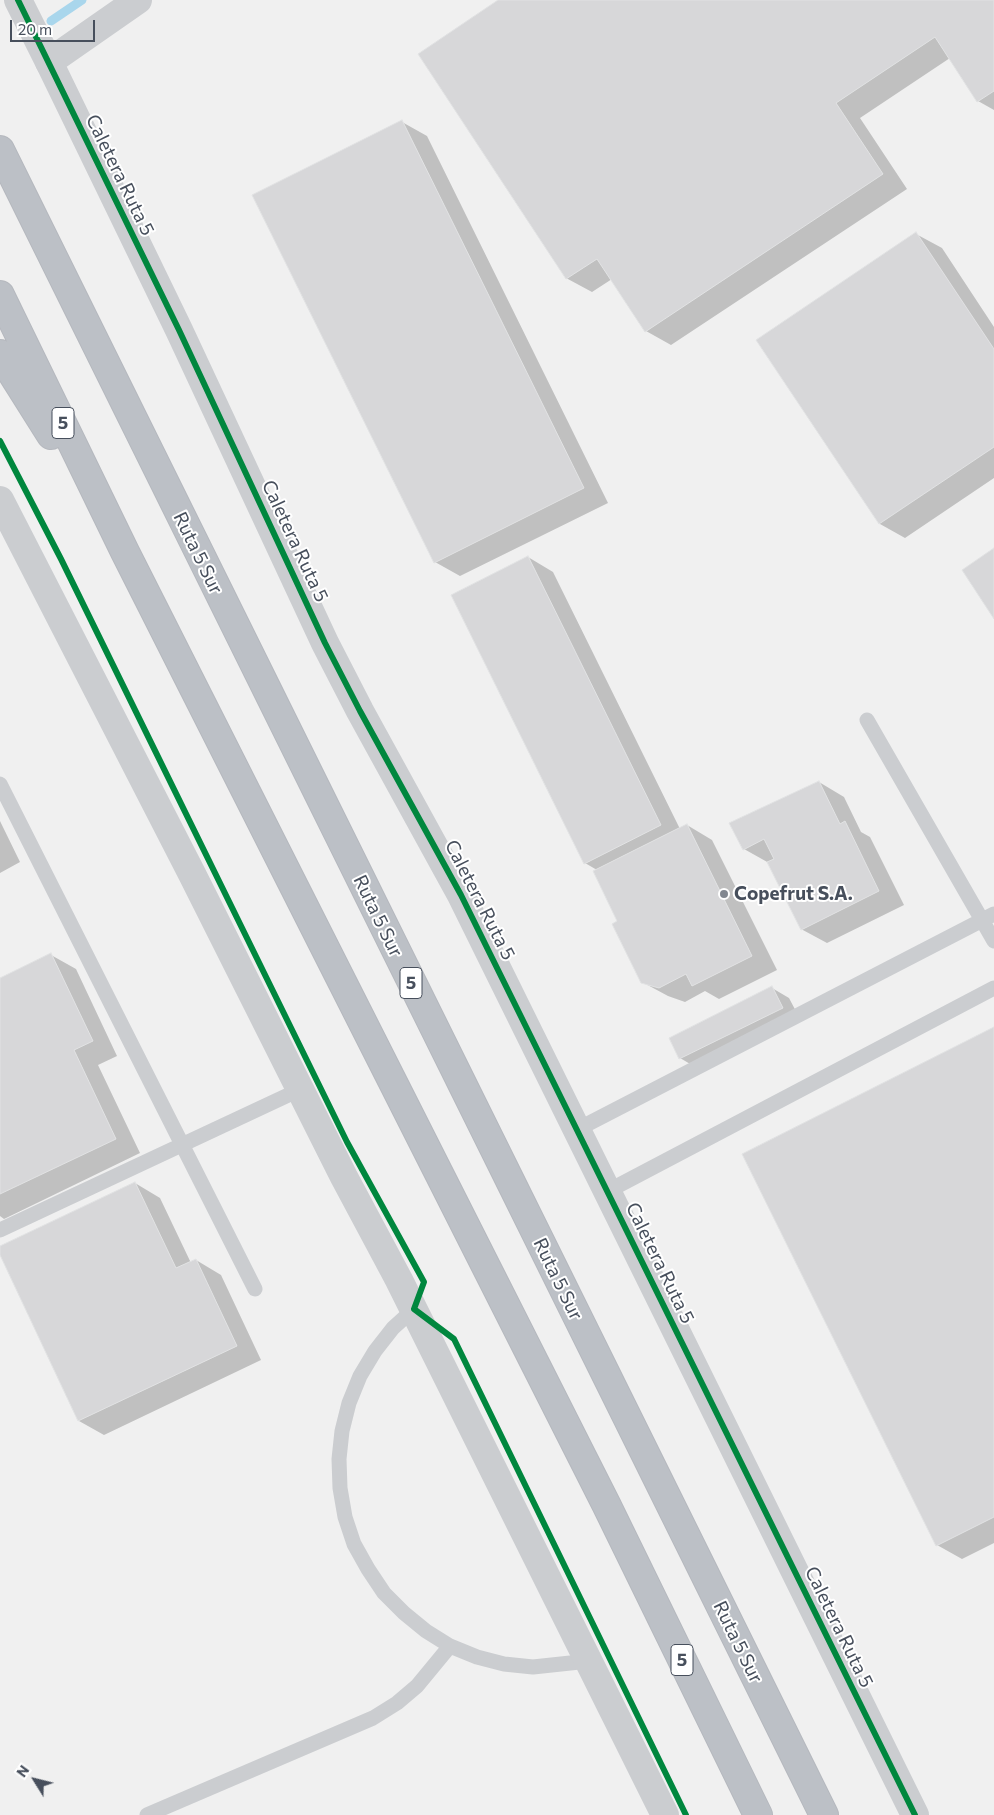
<!DOCTYPE html>
<html>
<head>
<meta charset="utf-8">
<style>
  body { margin:0 }
  #map { position:relative; width:994px; height:1815px; overflow:hidden; background:#f0f0f0; font-family:Commissioner,sans-serif }
  canvas { display:block }
  .north { position:absolute; left:10px; top:1755px; width:50px; height:50px; -webkit-text-stroke:4px #fff; paint-order:stroke; rotate:306deg; font-size:14px; font-weight:700; line-height:20px; text-align:center; color:#474f5c }
  .north::after { content:''; display:block; margin:auto; width:18px; height:22px; background:#474f5c; clip-path:polygon(50% 0,100% 100%,50% 72%,0 100%) }
  .scale { position:absolute; left:10px; top:20px; width:85px; height:22px; box-sizing:border-box; border:2px solid #474f5c; border-top:0; padding-left:6px; font-size:15px; line-height:18px; white-space:nowrap; color:#474f5c; -webkit-text-stroke:4px #fff; paint-order:stroke }
</style>
</head>
<body>
<div id="map">
<canvas width="994" height="1815"></canvas>
<div class="north">N</div>
<div class="scale">20 m</div>
</div>
<script>
const g = document.querySelector('canvas').getContext('2d');
g.lineJoin = 'round';
function fillPath(path, color) {
  g.fillStyle = color;
  g.fill(path, 'evenodd');
}
function shape(rows) {
  const path = new Path2D();
  for (const r of rows) {
    path.moveTo(r[0], r[1]);
    for (let i = 2; i < r.length; i += 2) path.lineTo(r[i], r[i + 1]);
  }
  return path;
}
function trace(path, color, width, dash) {
  g.strokeStyle = color;
  g.lineWidth = width;
  g.lineCap = dash ? 'butt' : 'round';
  g.setLineDash(dash || []);
  g.stroke(path);
}
function write(font, color, halo, rows, align = 'center') {
  g.font = font + ' Commissioner,sans-serif';
  g.lineWidth = 4;
  g.setLineDash([]);
  g.textBaseline = 'middle';
  g.strokeStyle = halo;
  g.fillStyle = color;
  for (const [text, x, y, turn = 0] of rows) {
    g.save();
    g.translate(x, y);
    g.rotate((+turn || 0) * Math.PI / 180);
    g.textAlign = isNaN(turn) ? turn : align;
    if (halo) g.strokeText(text, 0, 0);
    g.fillText(text, 0, 0);
    g.restore();
  }
}
fillPath(shape([
  [500,0,994,0,994,110,978,101,950,58,860,118,907,189,671,345,646,331,612,279,592,292,566,278],
  [402,122,427,136,608,503,460,576,435,562],
  [916,234,942,248,994,327,994,478,905,538,880,524,758,340],
  [528,557,553,572,680,829,687,825,712,840,777,970,719,999,705,991,685,1002,668,996,642,982,597,870,585,863],
  [819,782,844,797,861,832,870,837,904,905,827,943,801,929,769,863,744,849],
  [0,821,20,862,0,873],
  [51,955,76,969,117,1056,98,1065,140,1153,4,1219,0,1216,0,979],
  [772,988,789,998,799,1017,697,1068,680,1058],
  [994,1029,994,1543,962,1559,937,1545],
  [135,1183,160,1198,191,1263,196,1260,221,1275,261,1360,104,1435,79,1421,0,1252,0,1247]
]), '#0003');
trace(shape([
  [51,21,82,0]
]), '#a9d6ec', 9);
const building = shape([
  [498,0,994,0,994,91,977,102,935,37,836,103,883,174,645,332,597,259,566,279,418,54,498,0],
  [402,120,584,488,434,563,252,195,402,120],
  [916,232,994,349,994,447,879,524,756,340,916,232],
  [994,548,994,619,962,570,994,548],
  [528,556,661,825,584,864,451,595,528,556],
  [819,781,840,824,845,821,879,891,801,930,767,862,774,859,764,839,743,850,729,823,819,781],
  [687,824,752,956,692,986,686,974,659,988,641,983,612,924,617,921,593,871,687,824],
  [51,953,93,1041,74,1050,116,1139,0,1194,0,978,51,953],
  [772,986,783,1008,679,1059,669,1038,772,986],
  [994,1027,994,1517,936,1546,742,1154,994,1027],
  [135,1182,176,1268,196,1259,237,1346,78,1421,0,1255,0,1246,135,1182]
]);
fillPath(building, '#d7d7d9');
trace(building, '#e1e2e3', 1);
const motorway = shape([
  [0,150,824,1815],
  [0,295,125,552,606,1504,758,1815],
  [0,354,51,435]
]);
trace(motorway, '#b5b8be', 30);
trace(shape([
  [867,720,994,941],
  [0,784,255,1289],
  [578,1129,994,914],
  [608,1191,994,988],
  [0,1230,299,1090],
  [414,1309,393,1328,375,1351,360,1376,349,1403,342,1431,339,1459,340,1488,345,1517,354,1544,368,1569,384,1593,404,1613,426,1631,450,1646,477,1657,504,1664,533,1667,589,1661],
  [147,1815,373,1718,397,1703,417,1686,450,1646]
]), '#cbcdd0', 15);
trace(shape([
  [18,0,49,62]
]), '#cbcdd0', 28);
trace(shape([
  [138,0,49,62,179,330,325,643,360,711,461,895,915,1815],
  [0,500,192,874,344,1177,399,1280,665,1815]
]), '#cbcdd0', 28);
trace(motorway, '#bcc0c6', 28);
trace(shape([
  [18,0,179,330,325,643,360,711,461,895,915,1815],
  [0,441,61,559,347,1142,424,1282,414,1309,454,1339,686,1815]
]), '#00873e', 6);
for (const [x, y, r, color] of [
  [724,894,5,"#828790"]
]) {
  const dot = new Path2D();
  dot.arc(x, y, r, 0, 2 * Math.PI);
  g.fillStyle = color;
  g.fill(dot);
  trace(dot, '#fff', 2);
}
for (const [x, y, w] of [
  [63,423,22],
  [411,983,22],
  [682,1660,22]
]) {
  const box = new Path2D();
  box.roundRect(x - w / 2, y - 15.5, w, 31, 4);
  g.fillStyle = '#fff';
  g.fill(box);
  trace(box, '#474f5c', 1);
}
write('bold 18px', '#474f5c', null, [
  ["5",63,423],
  ["5",411,983],
  ["5",682,1660]
]);
write('19px', '#474f5c', '#fff', [
  ["Caletera Ruta 5",120,175,64],
  ["Caletera Ruta 5",295,541,65],
  ["Ruta 5 Sur",198,553,64],
  ["Caletera Ruta 5",480,900,63],
  ["Ruta 5 Sur",378,916,64],
  ["Caletera Ruta 5",660,1263,64],
  ["Ruta 5 Sur",558,1279,64],
  ["Caletera Ruta 5",839,1627,64],
  ["Ruta 5 Sur",738,1642,64]
]);
write('bold 19px', '#474f5c', '#fff', [
  ["Copefrut S.A.",734,894]
], 'left');
</script>
</body>
</html>
